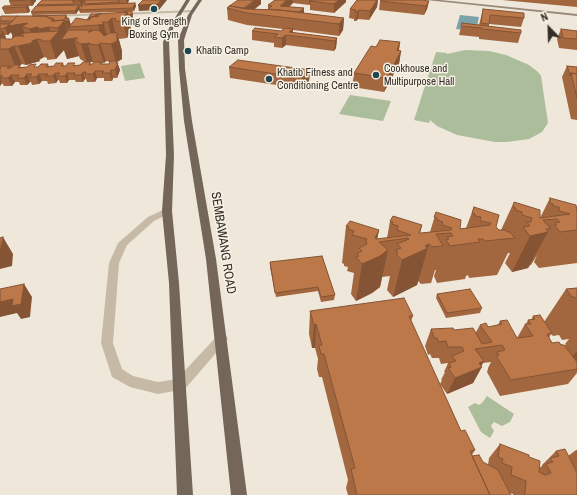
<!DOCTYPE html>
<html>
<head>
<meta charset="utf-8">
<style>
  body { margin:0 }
  #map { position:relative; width:577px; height:495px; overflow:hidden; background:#efe8da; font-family:"Archivo Narrow",sans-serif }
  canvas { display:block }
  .north { position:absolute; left:529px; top:8px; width:40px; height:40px; -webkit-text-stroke:3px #f7f2e5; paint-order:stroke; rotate:337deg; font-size:11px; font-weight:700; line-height:16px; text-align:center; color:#332d27 }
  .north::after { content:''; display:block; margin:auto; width:14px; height:18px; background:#332d27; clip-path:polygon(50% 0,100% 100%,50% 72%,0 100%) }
</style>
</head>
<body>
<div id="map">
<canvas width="577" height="495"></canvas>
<div class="north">N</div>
</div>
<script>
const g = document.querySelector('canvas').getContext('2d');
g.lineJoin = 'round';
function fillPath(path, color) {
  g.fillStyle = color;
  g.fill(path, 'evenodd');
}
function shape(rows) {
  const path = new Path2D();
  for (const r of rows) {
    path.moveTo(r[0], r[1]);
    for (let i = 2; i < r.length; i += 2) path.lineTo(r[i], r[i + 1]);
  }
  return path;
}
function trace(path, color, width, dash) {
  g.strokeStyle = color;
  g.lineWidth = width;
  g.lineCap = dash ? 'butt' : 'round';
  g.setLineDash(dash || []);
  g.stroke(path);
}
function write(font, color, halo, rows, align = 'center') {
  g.font = font + ' "Archivo Narrow",sans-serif';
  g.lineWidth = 3;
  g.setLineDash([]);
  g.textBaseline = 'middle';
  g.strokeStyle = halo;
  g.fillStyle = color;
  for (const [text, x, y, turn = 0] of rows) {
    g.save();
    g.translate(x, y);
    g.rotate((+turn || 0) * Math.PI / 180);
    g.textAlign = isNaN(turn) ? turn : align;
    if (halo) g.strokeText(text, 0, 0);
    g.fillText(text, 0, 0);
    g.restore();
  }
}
fillPath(shape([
  [465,50,489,51,506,55,529,65,538,72,541,76,548,123,542,132,529,139,507,142,495,142,457,135,437,126,430,120,429,123,414,120,436,52,447,53,447,54],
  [140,63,145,78,125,81,121,66],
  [350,95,391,101,383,121,339,114],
  [487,396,514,414,510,422,502,426,494,422,491,426,494,431,490,438,481,432,468,407,475,403,479,405,482,403]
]), '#acbd9b');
fillPath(shape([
  [460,15,479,17,476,31,456,29]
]), '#7ba1aa');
fillPath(shape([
  [192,10,194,12,120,15,118,14,120,13,192,10],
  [104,13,106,15,54,17,52,16,54,15,104,13],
  [167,208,172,211,170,213,154,221,127,245,119,263,113,343,122,369,133,376,158,382,177,379,218,335,222,334,226,335,228,339,185,389,158,394,130,387,112,377,101,343,109,263,118,243,148,217,167,208]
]), '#c6baa7');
fillPath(shape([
  [426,0,441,0,577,14,577,16,426,0]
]), '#998978');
fillPath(shape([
  [186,0,190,0,174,26,169,42,174,155,172,211,179,283,193,495,177,495,169,283,162,211,166,155,163,42,170,26,186,0],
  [198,0,202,0,192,15,184,40,185,69,192,121,216,259,247,495,231,495,206,259,184,121,179,69,178,40,188,15,198,0]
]), '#746659');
fillPath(shape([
  [36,0,36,1,34,3,34,4,32,6,28,6,30,11,28,13,5,14,2,8,11,6,9,1],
  [42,0,85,0,85,1,83,5,84,5,84,4,86,0,129,0,128,3,135,3,136,6,134,11,132,11,133,17,133,21,129,21,131,29,127,38,119,39,118,36,122,51,122,59,117,62,120,70,117,78,113,78,112,81,104,81,104,78,97,78,95,82,87,82,86,79,85,79,83,82,76,82,75,80,69,80,67,83,60,83,59,80,58,80,56,83,48,84,47,81,42,81,39,84,32,85,31,82,30,82,27,85,20,85,19,82,15,82,12,86,4,86,2,83,0,86,0,17,66,15,71,25,87,20,91,14,125,13,125,12,80,13,79,10,81,7,79,7,80,8,76,14,32,15,31,12,37,6,37,5],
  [11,32,13,37,12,37,13,39,6,39,6,38,5,35,8,35],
  [64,50,67,59,79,56,80,59,85,62,80,65,64,66,63,63,54,66,49,67,48,64,37,67,21,68,20,65,22,64,26,65,40,61,39,60,44,57,47,58,47,60,56,59],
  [106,61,110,62,109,64,102,64,102,63,104,63],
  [90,62,93,62,93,63,91,65],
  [275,0,346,0,346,2,334,13,310,10,310,4,309,5,293,3,289,7,304,8,304,13,344,18,343,30,339,36,293,30,293,33,337,38,336,48,334,51,286,45,282,48,274,47,274,43,252,40,252,31,281,31,283,29,247,25,228,20,227,8,261,4,254,9,268,10,268,5],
  [357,0,378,0,377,7,369,20,358,19,356,21,354,21,354,19,349,18,350,9],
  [502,0,577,0,577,7],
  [380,1,429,1,427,9,424,15,379,10],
  [483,9,524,18,521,27,489,24,489,26,521,33,518,43,479,39,479,37,459,35,462,23,479,25],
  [561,29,577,31,577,50,559,48,557,39],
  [400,42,399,50,401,51,399,64,384,92,352,87,354,73,376,47],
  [567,66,577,67,577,120,571,119,562,77],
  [229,67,310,70,309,81,303,89,230,78],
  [550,198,577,209,577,208,577,263,539,268,534,262,537,255,531,265,530,265,528,268,512,272,505,263,510,253,508,253,497,275,469,278,468,275,466,276,465,279,437,283,434,276,436,270,435,270,431,283,421,284,418,281,417,285,393,297,387,290,390,276,382,277,380,287,372,293,356,301,351,294,354,273,347,271,348,267,344,266,344,264,342,263,346,226,379,230,377,239,387,238,390,221,422,225,420,233,430,232,436,212,460,229,466,228,474,207,496,227,499,230,501,230,514,202,540,218],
  [270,262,335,295,334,300,321,302,318,291,276,297,270,267],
  [577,288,577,361,576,361,577,362,577,373,568,384,500,396,487,372,488,369,488,368,491,362,483,363,473,383,447,394,440,384,442,380,441,380,445,372,444,372,448,363,441,364,439,358,432,358,430,354,428,355,425,346,431,329,454,330,476,332,480,325,488,327,498,325,500,321,517,338,525,324,526,324,528,320,531,320,533,316,544,322,566,289],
  [551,334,553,336,559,335,562,340,569,339,565,344,566,344,565,345,552,343,549,338],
  [437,294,482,308,480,313,446,318,436,298],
  [310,311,413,316,411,321,461,431,475,450,472,455,472,456,488,465,489,458,500,444,529,457,539,468,542,466,542,465,556,451,568,456,576,450,577,450,577,495,513,495,513,494,509,493,511,495,348,495,346,488,348,480,322,377,319,377,317,369,318,359,315,348,312,348,309,334]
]), '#a36740');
fillPath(shape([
  [24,0,36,0,36,1,34,3,34,4,32,6,30,0],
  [80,0,85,0,85,1,81,7,80,1],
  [126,0,129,0,127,5],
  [161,0,167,0,159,10,139,11,138,5],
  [254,0,261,0,261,4,250,13,244,9],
  [287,0,293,0,293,3,284,11,280,6],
  [309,0,312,0,310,1,310,4,309,5],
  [339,0,346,0,346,2,334,13,334,4],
  [377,0,378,0,377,7,369,20,370,11],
  [429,1,427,9,424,15,426,6],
  [135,3,136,6,134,11,133,8],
  [28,5,30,11,28,13,26,7],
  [79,5,80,8,76,14,75,11],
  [304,8,304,17,299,13],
  [359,10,358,19,356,21,357,12],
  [132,11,133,17,133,21,129,21,131,29,127,38,123,21,127,12],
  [66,15,68,20,69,18,71,25,68,29,65,19],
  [112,18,116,35,112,40,108,22,102,22,104,24,108,41,103,43,98,25,100,21],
  [344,18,343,30,339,36,339,24],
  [65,20,68,31,76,38,77,42,74,40,79,56,67,59,64,50,56,59,50,41,44,41,39,29,49,27,53,37,59,31,62,40,58,28],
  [27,23,38,27,43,41,42,40,37,39,44,57,39,60,40,61,26,65,18,46,34,40,29,29,22,26,28,41,24,36,19,35,22,42,13,37,11,32,8,35,5,28,10,24],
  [293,29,293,36,289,32],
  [3,31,6,38,5,39,9,48,14,46,22,64,16,68,8,49,0,44,0,35],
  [117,33,122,51,122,59,117,62,120,70,117,78,115,70,116,63,111,44],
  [286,35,286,45,282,48,282,38],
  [337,38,336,48,334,51,335,41],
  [400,42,398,56,401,51,399,64,384,92,387,78,397,50],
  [90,43,88,44,93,62,90,62,92,69,87,63,81,44],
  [100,43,106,61,104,63,98,45],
  [111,70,113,78,112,81,110,73],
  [310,70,309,81,303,89,303,78],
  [95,71,97,78,95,82,93,74],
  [83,72,85,79,83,82,81,75],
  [55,73,58,80,56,83,53,76],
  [67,73,69,80,67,83,65,76],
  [27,74,30,82,27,85,24,78],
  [39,74,42,81,39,84,36,77],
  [11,75,15,82,12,86,8,78],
  [0,78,2,83,0,86],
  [422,225,414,255,425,246,429,244,417,285,393,297,402,260,419,233],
  [379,230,373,259,388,250,380,287,372,293,356,301,362,264],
  [548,232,528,268,512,272,530,236],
  [3,237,13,254,12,266,0,269,0,249],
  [24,284,32,297,30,317,21,319,17,313,0,317,0,302],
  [316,324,315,348,312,348,314,325],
  [577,351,577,361,568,362],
  [484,361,480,368,482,367,473,383,447,394,455,378,479,363]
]), '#845434');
const building = shape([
  [11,0,30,0,9,1,11,0],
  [42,0,73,0,73,1,74,4,37,5,42,0],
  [73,0,80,0,80,1,73,1,73,0],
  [86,0,119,0,120,2,84,4,86,0],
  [143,0,161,0,158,4,138,5,143,0],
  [238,0,254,0,244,8,230,6,228,7,238,0],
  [275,0,287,0,280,6,304,8,299,12,268,9,272,6,268,5,275,0],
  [312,0,339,0,334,4,310,1,312,0],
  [357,0,377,0,370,11,359,10,357,12,355,12,356,10,350,9,357,0],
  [381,0,421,0,429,1,426,6,380,1,381,0],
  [135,3,133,8,79,10,83,5,135,3],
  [28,5,26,7,2,8,4,6,28,5],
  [79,5,75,11,31,12,36,6,79,5],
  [230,6,246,9,279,10,344,18,339,24,247,13,227,8,230,6],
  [483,9,524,13,524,18,490,15,489,24,481,23,483,9],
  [125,11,132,11,132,14,128,15,127,12,125,13,125,11],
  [127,12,123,21,115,21,116,19,112,18,108,22,102,22,104,24,98,25,69,27,76,18,88,20,91,19,89,17,99,16,94,16,98,14,127,12],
  [91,14,101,14,94,16,94,17,89,17,90,19,87,20,91,14],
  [66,15,65,19,69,18,66,22,65,20,53,21,53,19,54,19,51,19,45,16,32,16,66,15],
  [2,16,17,16,12,21,0,21,0,17,2,16],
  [17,16,45,16,53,19,51,21,65,20,58,28,49,27,39,29,38,27,29,29,22,26,27,24,27,23,8,26,17,16],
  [462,23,521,30,521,33,482,29,482,28,461,26,462,23],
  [0,24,10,24,5,28,0,29,0,24],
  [255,28,281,31,285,28,293,29,289,32,337,38,335,41,286,35,282,38,274,37,278,34,252,31,255,28],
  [561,29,577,31,577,39,563,38,561,29],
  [68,30,92,30,88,32,89,32,95,30,100,31,104,36,110,33,117,33,117,41,111,44,100,43,98,45,88,44,90,43,81,44,77,42,78,42,74,40,78,38,76,38,61,40,68,30],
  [0,31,3,31,0,35,0,31],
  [59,31,50,41,41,41,42,40,37,39,32,41,32,43,18,46,14,46,8,49,0,49,0,38,5,38,5,39,12,39,14,37,12,37,16,36,24,36,19,35,25,33,59,31],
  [380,40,400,42,397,50,401,51,387,78,354,73,371,46,376,47,380,40],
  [238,60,310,70,303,78,229,67,238,60],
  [110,61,117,61,116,63,118,63,115,70,111,70,110,73,102,73,104,71,95,71,93,74,85,74,86,72,83,72,81,75,74,75,75,73,67,73,65,76,57,76,60,73,55,73,53,76,45,76,48,74,39,74,36,77,29,77,32,74,27,74,24,78,17,78,19,75,11,75,8,78,0,78,3,76,0,76,0,68,2,66,10,66,7,68,11,68,14,65,20,65,18,68,27,67,29,65,36,64,34,67,38,67,41,64,48,64,46,67,54,66,56,63,63,63,61,66,66,66,68,63,75,63,73,66,80,65,83,62,90,62,89,65,92,64,94,62,102,62,100,64,109,64,110,61],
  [567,66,577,67,577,74,571,73,570,76,567,66],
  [571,73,577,74,577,98,571,73],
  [550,198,576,205,577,211,577,230,560,232,554,225,557,225,555,223,560,222,557,219,543,220,551,229,546,229,548,232,530,236,523,227,530,226,527,222,531,222,532,218,522,215,522,212,515,210,516,208,513,207,514,202,540,210,540,218,570,214,559,211,559,207,553,206,553,204,550,203,550,198],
  [474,207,499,215,496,227,499,230,505,230,507,232,510,232,515,238,485,241,483,239,478,239,480,242,450,246,446,240,449,239,447,237,453,236,451,233,436,234,443,246,432,247,429,244,425,246,428,248,402,260,396,254,398,253,396,250,401,248,397,244,409,239,408,238,379,242,388,250,380,256,362,264,356,257,359,256,357,254,362,251,359,248,367,244,366,241,367,239,352,235,354,231,348,229,349,227,346,226,350,221,379,230,375,238,376,239,411,235,397,230,398,226,392,224,393,222,390,221,393,216,422,225,419,233,421,233,451,230,452,228,442,225,443,222,437,220,437,218,434,217,436,212,461,220,460,229,490,225,491,223,480,221,481,217,475,216,475,214,472,213,474,207],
  [3,237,1,249,0,249,0,238,3,237],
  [322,256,335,295,321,297,318,287,275,293,270,262,322,256],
  [24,284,21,304,12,306,13,299,0,302,0,289,24,284],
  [577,288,577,299,575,297,572,297,566,289,577,288],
  [470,289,482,308,447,313,437,294,470,289],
  [404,298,413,316,409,316,461,431,465,430,475,450,470,451,490,495,357,495,351,469,355,468,324,354,321,354,319,346,322,345,316,324,314,325,310,311,404,298],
  [540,315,552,333,547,334,552,343,559,342,561,345,564,345,577,362,577,369,511,380,496,356,499,355,497,352,505,350,502,345,475,349,484,361,479,363,482,367,455,378,448,368,451,367,449,363,456,361,452,356,464,351,462,347,448,347,446,341,438,342,437,338,434,338,431,329,453,328,454,330,473,328,482,344,492,342,480,325,486,323,488,327,502,324,500,321,507,320,517,338,533,336,525,324,531,324,528,320,535,319,533,316,540,315],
  [500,444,529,455,529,457,540,461,539,472,545,475,551,473,546,464,553,462,550,458,559,456,556,451,565,449,577,473,577,495,524,495,525,493,526,481,511,475,512,467,502,463,503,459,498,457,500,444],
  [479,455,483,462,498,470,511,495,490,495,472,456,479,455]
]);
fillPath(building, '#bd784a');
trace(building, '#845434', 1);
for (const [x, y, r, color] of [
  [154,9,4,"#204651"],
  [188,51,4,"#204651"],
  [376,75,4,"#204651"],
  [269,79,4,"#204651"]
]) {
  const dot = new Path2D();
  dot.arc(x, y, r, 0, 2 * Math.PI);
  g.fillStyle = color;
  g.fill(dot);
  trace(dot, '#f7f2e5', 1.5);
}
write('11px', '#332d27', '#f7f2e5', [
  ["King of Strength",154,22,"center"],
  ["Boxing Gym",154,35,"center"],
  ["Khatib Camp",196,51],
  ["Cookhouse and",384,69],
  ["Multipurpose Hall",384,82],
  ["Khatib Fitness and",277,73],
  ["Conditioning Centre",277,86]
], 'left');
write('13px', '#332d27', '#f7f2e5', [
  ["SEMBAWANG ROAD",223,243,81]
]);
</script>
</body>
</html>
